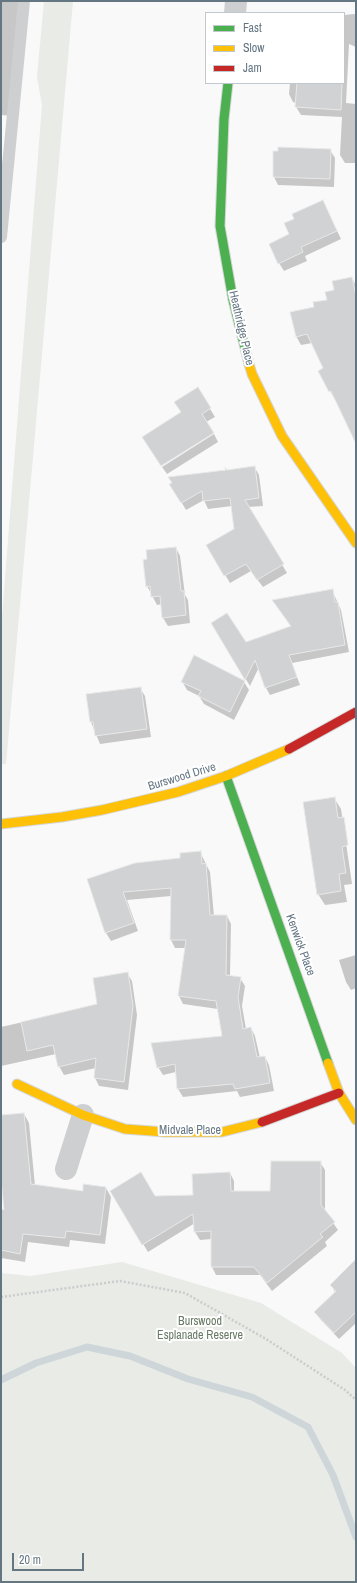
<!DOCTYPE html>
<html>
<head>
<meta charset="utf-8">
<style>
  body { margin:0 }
  #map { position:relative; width:357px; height:1583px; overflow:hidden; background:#f9f9f9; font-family:"Archivo Narrow",sans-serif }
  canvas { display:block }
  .frame { position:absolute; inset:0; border:2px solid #657683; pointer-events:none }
  .legend { position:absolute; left:205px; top:12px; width:140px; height:72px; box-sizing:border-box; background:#fff; border:1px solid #c1c8cd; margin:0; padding:5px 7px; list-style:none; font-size:12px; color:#657683 }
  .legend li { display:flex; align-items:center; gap:8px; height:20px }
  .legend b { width:20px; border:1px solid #c1c8cd }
  .scale { position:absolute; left:12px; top:1553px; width:72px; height:18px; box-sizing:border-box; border:2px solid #657683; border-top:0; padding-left:5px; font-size:12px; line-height:14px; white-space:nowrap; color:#657683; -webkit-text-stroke:3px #fff; paint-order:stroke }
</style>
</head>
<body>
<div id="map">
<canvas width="357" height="1583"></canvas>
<div class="frame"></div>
<ul class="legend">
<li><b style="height:5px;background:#4caf50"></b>Fast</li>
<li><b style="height:5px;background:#ffc107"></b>Slow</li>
<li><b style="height:5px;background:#c62828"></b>Jam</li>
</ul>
<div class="scale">20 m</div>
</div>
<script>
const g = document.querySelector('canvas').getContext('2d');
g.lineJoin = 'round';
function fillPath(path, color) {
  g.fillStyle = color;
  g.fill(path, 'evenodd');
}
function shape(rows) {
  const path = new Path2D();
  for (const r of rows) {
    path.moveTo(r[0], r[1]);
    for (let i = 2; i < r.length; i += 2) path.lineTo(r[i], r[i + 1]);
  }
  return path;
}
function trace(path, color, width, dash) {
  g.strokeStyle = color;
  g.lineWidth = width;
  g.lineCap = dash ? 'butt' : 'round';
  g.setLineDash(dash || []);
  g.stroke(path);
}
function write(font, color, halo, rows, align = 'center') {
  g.font = font + ' "Archivo Narrow",sans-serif';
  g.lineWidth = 4;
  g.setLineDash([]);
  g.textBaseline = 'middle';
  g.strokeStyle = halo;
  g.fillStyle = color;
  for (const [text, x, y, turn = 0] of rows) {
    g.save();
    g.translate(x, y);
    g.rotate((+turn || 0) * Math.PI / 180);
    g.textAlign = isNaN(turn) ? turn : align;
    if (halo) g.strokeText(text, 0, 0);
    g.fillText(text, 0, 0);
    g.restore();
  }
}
fillPath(shape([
  [44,1,73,1,6,764,1,764,1,630,42,105,37,77],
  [122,1262,261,1303,342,1353,356,1368,356,1582,1,1582,1,1273,30,1276]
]), '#e8ebe6');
fillPath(shape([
  [1,1,22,1,13,116,1,115],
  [354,14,356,15,356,47,349,44,346,103,356,104,356,163,345,163,340,155,342,117,301,115,296,107,296,103,293,102,289,94,290,83,344,83,344,15],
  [330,150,335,158,334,187,278,185,274,177],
  [323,201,341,239,305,256,307,261,284,271,279,263,296,219],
  [352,278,356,286,356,441,336,399,335,400,319,371,325,368,312,343,301,345,296,336,315,308,328,300,325,293,335,291],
  [198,389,215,417,206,422,182,413],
  [214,434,218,442,167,474,162,467],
  [255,468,259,475,263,506,248,507,287,573,263,587,251,571,230,583,208,546,235,529,232,506,208,509,204,500,186,510,171,484],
  [176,548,180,556,185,595,188,600,190,623,168,626,163,618,162,604,157,605,147,586],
  [332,590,341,610,349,652,292,663,300,685,270,695,266,688,259,667,250,686,212,624,245,643,291,627,274,601],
  [182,681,244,682,249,690,234,720,204,704,199,696,187,690],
  [140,688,145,696,151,737,100,744,91,722],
  [334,798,341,809,352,884,344,885,347,902,325,905,318,894],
  [200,852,210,872,214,916,227,916,231,924,230,976,240,978,245,986,242,1006,246,1029,251,1028,255,1036,260,1058,265,1057,269,1065,274,1091,240,1097,237,1091,183,1097,178,1089,176,1072,163,1075,158,1067,223,1036,218,1009,183,1004,179,996,186,948,175,948,171,940,171,896,127,900,138,931,111,941,106,933,88,880,181,859],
  [356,955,356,988,351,990,346,982,339,960],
  [127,973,132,981,137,1015,128,1090,99,1086,95,1078,96,1068,64,1075,59,1066,56,1054,1,1066,1,1027,98,1005],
  [24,1114,29,1123,35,1186,83,1192,106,1188,111,1197,105,1244,70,1240,69,1247,28,1242,25,1262,1,1258,1,1210,5,1211,1,1168,1,1116],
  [320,1162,325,1170,325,1211,338,1230,325,1242,327,1246,272,1291,260,1275,216,1275,212,1267,212,1239,200,1240,195,1232,195,1223,148,1252,111,1191,154,1197,194,1196,230,1173,234,1181,234,1192,271,1192],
  [356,1273,356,1323,339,1339,320,1319,316,1312,335,1292,331,1285]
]), '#0003');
trace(shape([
  [1,1380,36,1363,87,1347,130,1356,188,1379,252,1397,308,1427,333,1475,356,1537]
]), '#ced6d9', 7);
const building = shape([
  [297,83,342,83,341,110,295,107,297,83],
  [278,147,331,149,330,179,273,177,273,151,278,151,278,147],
  [323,200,337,231,301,247,303,252,278,264,269,244,289,234,284,223,294,219,292,214,323,200],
  [352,277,356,296,356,444,331,391,329,392,318,371,323,368,307,334,296,337,290,312,314,307,313,302,327,300,325,292,334,290,332,281,352,277],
  [198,387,211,408,202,414,214,433,161,466,142,437,181,412,174,402,198,387],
  [255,466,259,498,245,500,284,564,257,580,246,564,224,576,206,545,234,529,230,498,203,501,202,491,181,503,169,484,172,483,168,477,226,470,225,467,227,470,255,466],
  [176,547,181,591,184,591,186,615,162,618,160,596,151,597,150,586,146,587,143,560,147,559,146,550,176,547],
  [333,589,335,602,338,602,345,645,289,655,297,677,265,688,255,660,245,680,211,623,227,613,246,642,291,626,272,600,333,589],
  [194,655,245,681,230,712,198,696,201,691,181,682,194,655],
  [141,687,147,729,95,736,93,722,90,722,86,694,141,687],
  [335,797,338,818,344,817,348,845,342,847,346,873,339,874,341,891,317,895,303,802,335,797],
  [201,851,202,864,206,863,210,915,227,915,226,975,241,977,238,997,243,1029,251,1027,257,1057,265,1056,270,1083,235,1089,233,1084,177,1089,175,1064,157,1068,151,1043,222,1036,216,1001,178,996,186,940,170,940,171,888,123,892,134,923,105,933,87,879,135,863,180,858,180,853,201,851],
  [128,972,133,1006,124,1082,94,1078,96,1058,58,1067,53,1045,27,1051,21,1022,97,1004,93,978,128,972],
  [24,1113,31,1184,83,1191,83,1184,106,1187,100,1235,66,1231,65,1238,23,1234,20,1254,1,1250,1,1209,4,1210,1,1179,1,1115,24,1113],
  [271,1161,321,1161,321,1205,335,1222,320,1234,323,1237,267,1283,254,1267,211,1267,211,1231,194,1232,193,1214,142,1245,110,1191,141,1172,155,1196,193,1195,192,1174,230,1172,231,1191,270,1191,271,1161],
  [356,1259,356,1312,334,1333,314,1312,336,1291,330,1285,356,1259]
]);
fillPath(building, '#d0d2d3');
trace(building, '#e8e8e8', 1);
const fast = shape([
  [228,83,224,119,220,226,233,300,249,364],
  [226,776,328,1063]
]);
const slow = shape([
  [249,364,252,374,282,436,356,543],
  [1,824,62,817,102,810,178,792,226,776,289,749],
  [328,1063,339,1093,356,1120],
  [17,1084,83,1115,125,1129,165,1132,222,1132,262,1122]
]);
const jam = shape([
  [289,749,356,712],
  [262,1122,339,1093]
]);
trace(fast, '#d5d6d7', 11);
trace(slow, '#d5d6d7', 11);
trace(jam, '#d5d6d7', 11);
trace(shape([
  [1,1297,120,1281,185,1293,266,1339,345,1390,356,1400]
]), '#cbcccd', 2.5, [2, 2]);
trace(shape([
  [1,237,24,1]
]), '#cecfd0', 12);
trace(shape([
  [235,13,236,1],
  [66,1169,83,1115]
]), '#cecfd0', 22);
trace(fast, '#4caf50', 9);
trace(slow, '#ffc107', 9);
trace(jam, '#c62828', 9);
write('12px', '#657683', '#fff', [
  ["Heathridge Place",241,328,77],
  ["Burswood Drive",182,777,-17],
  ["Kenwick Place",300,945,70],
  ["Midvale Place",190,1131]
]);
write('12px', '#687a64', '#fff', [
  ["Burswood",200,1322],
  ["Esplanade Reserve",200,1336]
]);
</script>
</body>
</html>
